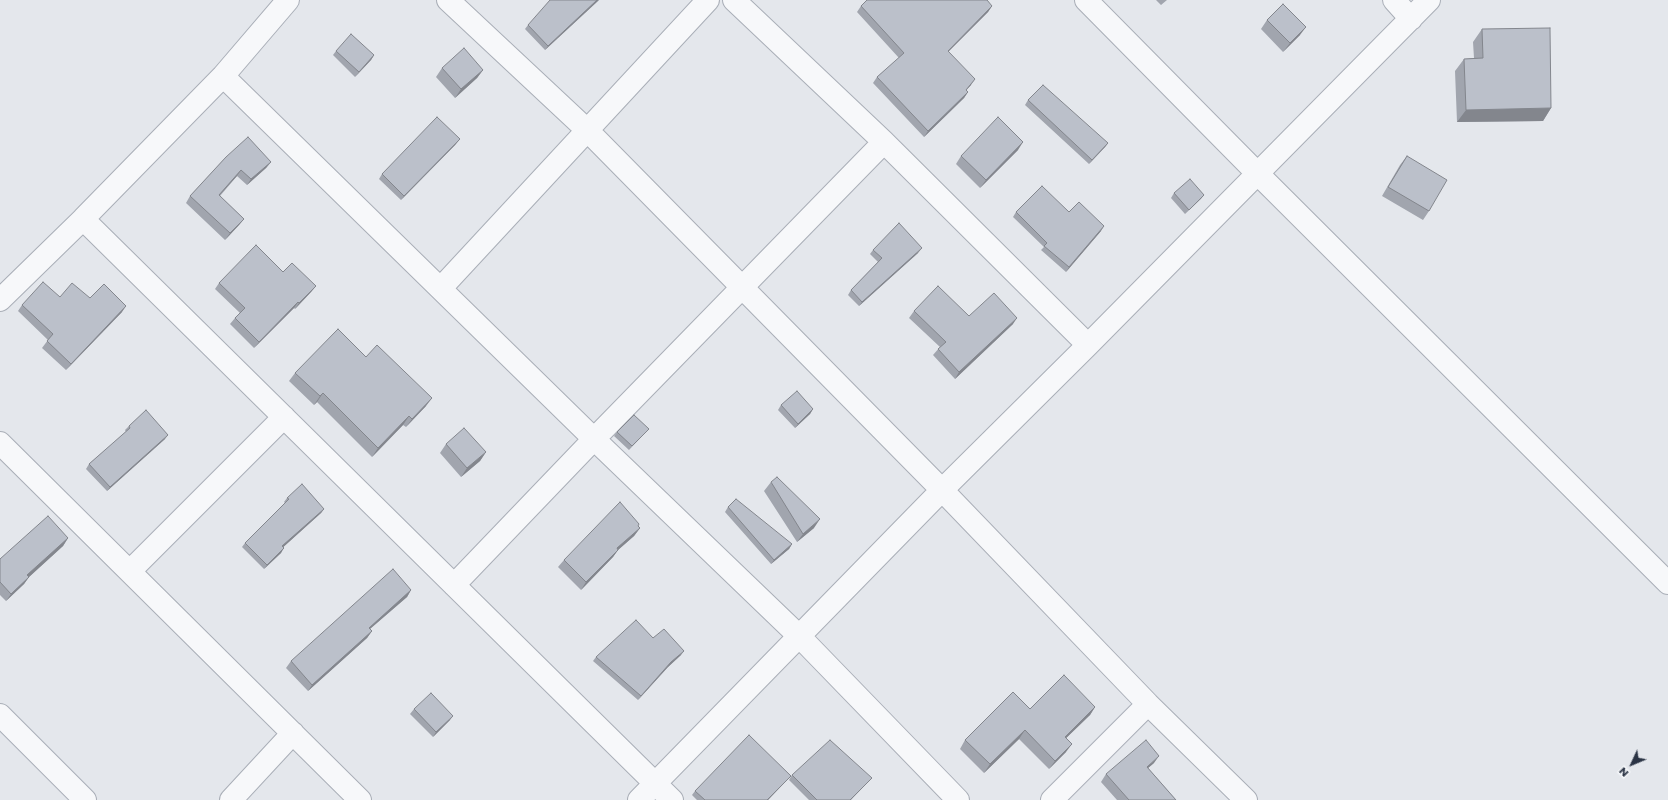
<!DOCTYPE html>
<html>
<head>
<meta charset="utf-8">
<style>
  body { margin:0 }
  #map { position:relative; width:1668px; height:800px; overflow:hidden; background:#e4e7ec; font-family:Poppins,sans-serif }
  canvas { display:block }
  .north { position:absolute; left:1612px; top:744px; width:40px; height:40px; -webkit-text-stroke:3px #f4f6f9; paint-order:stroke; rotate:226deg; font-size:11px; font-weight:700; line-height:16px; text-align:center; color:#2b3445 }
  .north::after { content:''; display:block; margin:auto; width:14px; height:18px; background:#2b3445; clip-path:polygon(50% 0,100% 100%,50% 72%,0 100%) }
</style>
</head>
<body>
<div id="map">
<canvas width="1668" height="800"></canvas>
<div class="north">N</div>
</div>
<script>
const g = document.querySelector('canvas').getContext('2d');
g.lineJoin = 'round';
function shape(rows) {
  const path = new Path2D();
  for (const r of rows) {
    path.moveTo(r[0], r[1]);
    for (let i = 2; i < r.length; i += 2) path.lineTo(r[i], r[i + 1]);
  }
  return path;
}
function trace(path, color, width, dash) {
  g.strokeStyle = color;
  g.lineWidth = width;
  g.lineCap = dash ? 'butt' : 'round';
  g.setLineDash(dash || []);
  g.stroke(path);
}
function fillPath(path, color) {
  g.fillStyle = color;
  g.fill(path, 'evenodd');
}
const minor = shape([
  [448,0,587,130,942,490,1148,704,1246,800],
  [734,0,884,142,1088,345],
  [1086,0,1258,174,1668,583],
  [1394,0,1411,19],
  [223,76,594,439,800,637,958,800],
  [83,219,672,800],
  [441,288,708,0],
  [0,300,83,219,223,76,288,0],
  [0,443,360,800],
  [130,571,284,417],
  [454,585,594,439,884,142],
  [0,715,85,800],
  [231,800,293,733],
  [639,800,942,490,1088,345,1429,0],
  [1052,800,1148,704]
]);
trace(minor, '#a9aeb7', 24);
trace(minor, '#f7f8fa', 22);
fillPath(shape([
  [599,0,545,50,525,29,528,25],
  [1156,0,1167,0,1161,5],
  [861,6,992,6,988,12,948,52,971,85,966,90,968,92,964,98,924,137,873,83,877,77,899,58,857,12],
  [1267,20,1300,35,1283,52,1261,29],
  [1482,29,1551,108,1543,121,1457,122,1455,71,1464,59,1474,58,1473,42],
  [336,51,374,55,371,60,355,77,333,55],
  [442,68,483,70,477,78,455,98,436,77],
  [1028,100,1108,143,1105,147,1089,164,1025,105],
  [456,144,401,200,379,179,382,174],
  [1018,150,980,188,956,164,961,156],
  [1407,156,1429,211,1423,220,1382,196,1400,165],
  [226,157,271,162,266,168,247,185,237,176,220,196,244,219,239,225,225,240,186,203,190,196],
  [1174,193,1204,195,1201,199,1185,214,1171,198],
  [1016,212,1069,212,1101,231,1066,272,1041,250,1044,247,1013,217],
  [873,250,918,253,859,306,848,295,851,290,878,262,870,254],
  [283,272,316,286,311,292,295,309,294,308,254,348,230,324,235,318,240,313,215,289,219,283],
  [90,298,122,312,66,370,42,348,48,340,18,311,22,305],
  [914,311,969,316,1013,324,955,379,933,355,940,347,909,318],
  [366,357,426,406,406,427,403,425,372,457,317,402,314,405,289,381,295,373],
  [781,405,813,409,810,414,795,428,778,410],
  [129,426,165,439,107,491,86,469,89,464,126,432,125,430],
  [617,432,645,433,629,450,614,436],
  [446,444,486,452,480,461,461,477,440,453],
  [771,482,814,528,797,542,764,491],
  [287,498,324,509,321,513,283,547,281,553,264,569,242,547,245,543,285,503,284,502],
  [728,507,792,544,789,549,771,564,725,512],
  [638,526,640,528,634,536,618,550,613,557,581,590,558,567,564,560],
  [68,538,63,546,29,577,24,584,6,601,0,595,0,559],
  [411,590,407,597,370,629,372,631,367,638,308,691,286,668,291,661],
  [681,655,668,667,638,700,593,661,596,657],
  [1095,707,1090,715,1066,738,1066,752,1049,769,1019,739,984,773,960,749,965,740,1030,709],
  [414,709,450,720,433,737,410,714],
  [1154,763,1148,768,1176,800,1117,800,1101,782,1106,774],
  [792,775,872,778,868,782,851,800,809,800,789,780],
  [787,780,768,800,697,800,692,795,695,791]
]), '#a1a5ae');
fillPath(shape([
  [597,0,599,0,545,50,548,46],
  [992,6,988,12,944,56,948,51],
  [1306,27,1300,35,1283,52,1290,43],
  [374,55,371,60,355,77,359,72],
  [483,70,477,78,455,98,461,89],
  [975,79,971,85,962,95,966,90],
  [968,92,964,98,924,137,928,131],
  [1551,108,1543,121,1457,122,1466,110],
  [460,139,456,144,401,200,404,196],
  [1023,142,1018,150,980,188,986,180],
  [1108,143,1105,147,1089,164,1092,160],
  [271,162,266,168,247,185,251,179],
  [241,170,237,176,214,201,219,195],
  [244,219,239,225,225,240,230,233],
  [1104,226,1101,231,1066,272,1069,267],
  [922,248,918,253,859,306,862,302],
  [316,286,311,292,295,309,299,303],
  [298,302,294,308,254,348,259,342],
  [126,306,122,312,66,370,71,364],
  [1017,318,1013,324,955,379,959,372],
  [323,393,317,402,314,405,320,396],
  [432,398,426,406,406,427,412,419],
  [813,409,810,414,795,428,798,424],
  [409,416,403,425,372,457,378,448],
  [168,435,165,439,107,491,110,487],
  [486,452,480,461,461,477,467,468],
  [324,509,321,513,279,551,282,546],
  [820,519,814,528,797,542,803,534],
  [640,528,634,536,618,550,613,557,581,590,586,582,617,548],
  [68,538,63,546,29,577,24,584,6,601,11,594,27,575],
  [792,544,789,549,771,564,774,560],
  [284,548,281,553,264,569,267,565],
  [411,590,407,597,364,634,369,628],
  [372,631,367,638,308,691,312,685],
  [684,651,681,655,668,667,638,700,641,696,671,662],
  [1095,707,1090,715,1059,745,1065,737],
  [453,716,450,720,433,737,436,732],
  [1025,730,1019,739,984,773,990,764],
  [1072,744,1066,752,1049,769,1055,761],
  [1159,756,1154,763,1141,774,1147,767],
  [791,776,787,780,768,800,767,800]
]), '#83868d');
const building = shape([
  [550,0,597,0,548,46,528,25,550,0],
  [867,0,987,0,992,6,948,51,975,79,966,90,968,92,928,131,877,77,904,53,861,6,867,0],
  [1283,4,1306,27,1290,43,1267,20,1283,4],
  [1550,28,1551,108,1466,110,1464,59,1483,58,1482,29,1550,28],
  [351,34,374,55,359,72,336,51,351,34],
  [464,48,483,70,461,89,442,68,464,48],
  [1043,85,1108,143,1092,160,1028,100,1043,85],
  [437,117,460,139,404,196,382,174,437,117],
  [998,117,1023,142,986,180,961,156,998,117],
  [248,137,271,162,251,179,241,170,219,195,244,219,230,233,190,196,226,157,248,137],
  [1407,156,1447,180,1429,211,1388,187,1407,156],
  [1190,179,1204,195,1189,210,1174,193,1190,179],
  [1042,186,1069,212,1079,202,1104,226,1069,267,1044,246,1047,243,1016,212,1042,186],
  [899,223,922,248,862,302,851,290,882,258,873,250,899,223],
  [256,245,283,272,292,263,316,286,299,303,298,302,259,342,235,318,245,308,219,283,256,245],
  [43,282,60,297,72,283,90,298,104,284,126,306,71,364,47,341,53,334,22,305,43,282],
  [938,286,969,316,994,293,1017,318,959,372,938,349,946,342,914,311,938,286],
  [338,329,366,357,377,345,432,398,412,419,409,416,378,448,323,393,320,396,295,373,338,329],
  [797,391,813,409,798,424,781,405,797,391],
  [146,410,168,435,110,487,89,464,130,428,129,426,146,410],
  [634,415,649,429,632,446,617,432,634,415],
  [464,428,486,452,467,468,446,444,464,428],
  [777,477,820,519,803,534,771,482,777,477],
  [302,484,324,509,282,546,284,548,267,565,245,543,289,499,287,498,302,484],
  [736,499,792,544,774,560,728,507,736,499],
  [620,502,639,524,638,526,640,528,617,548,618,550,586,582,564,560,620,502],
  [48,516,68,538,27,575,29,577,11,594,0,582,0,559,48,516],
  [393,569,411,590,369,628,372,631,312,685,291,661,393,569],
  [636,620,653,638,664,629,684,651,671,662,641,696,596,657,636,620],
  [1064,675,1095,707,1065,737,1072,744,1055,761,1025,730,990,764,965,740,1013,692,1030,709,1064,675],
  [431,693,453,716,436,732,414,709,431,693],
  [749,735,791,776,767,800,705,800,695,791,749,735],
  [830,740,872,778,850,800,817,800,792,775,830,740],
  [1146,740,1159,756,1147,767,1176,800,1129,800,1106,774,1146,740]
]);
fillPath(building, '#bbc0ca');
trace(building, '#83868d', 1);
</script>
</body>
</html>
